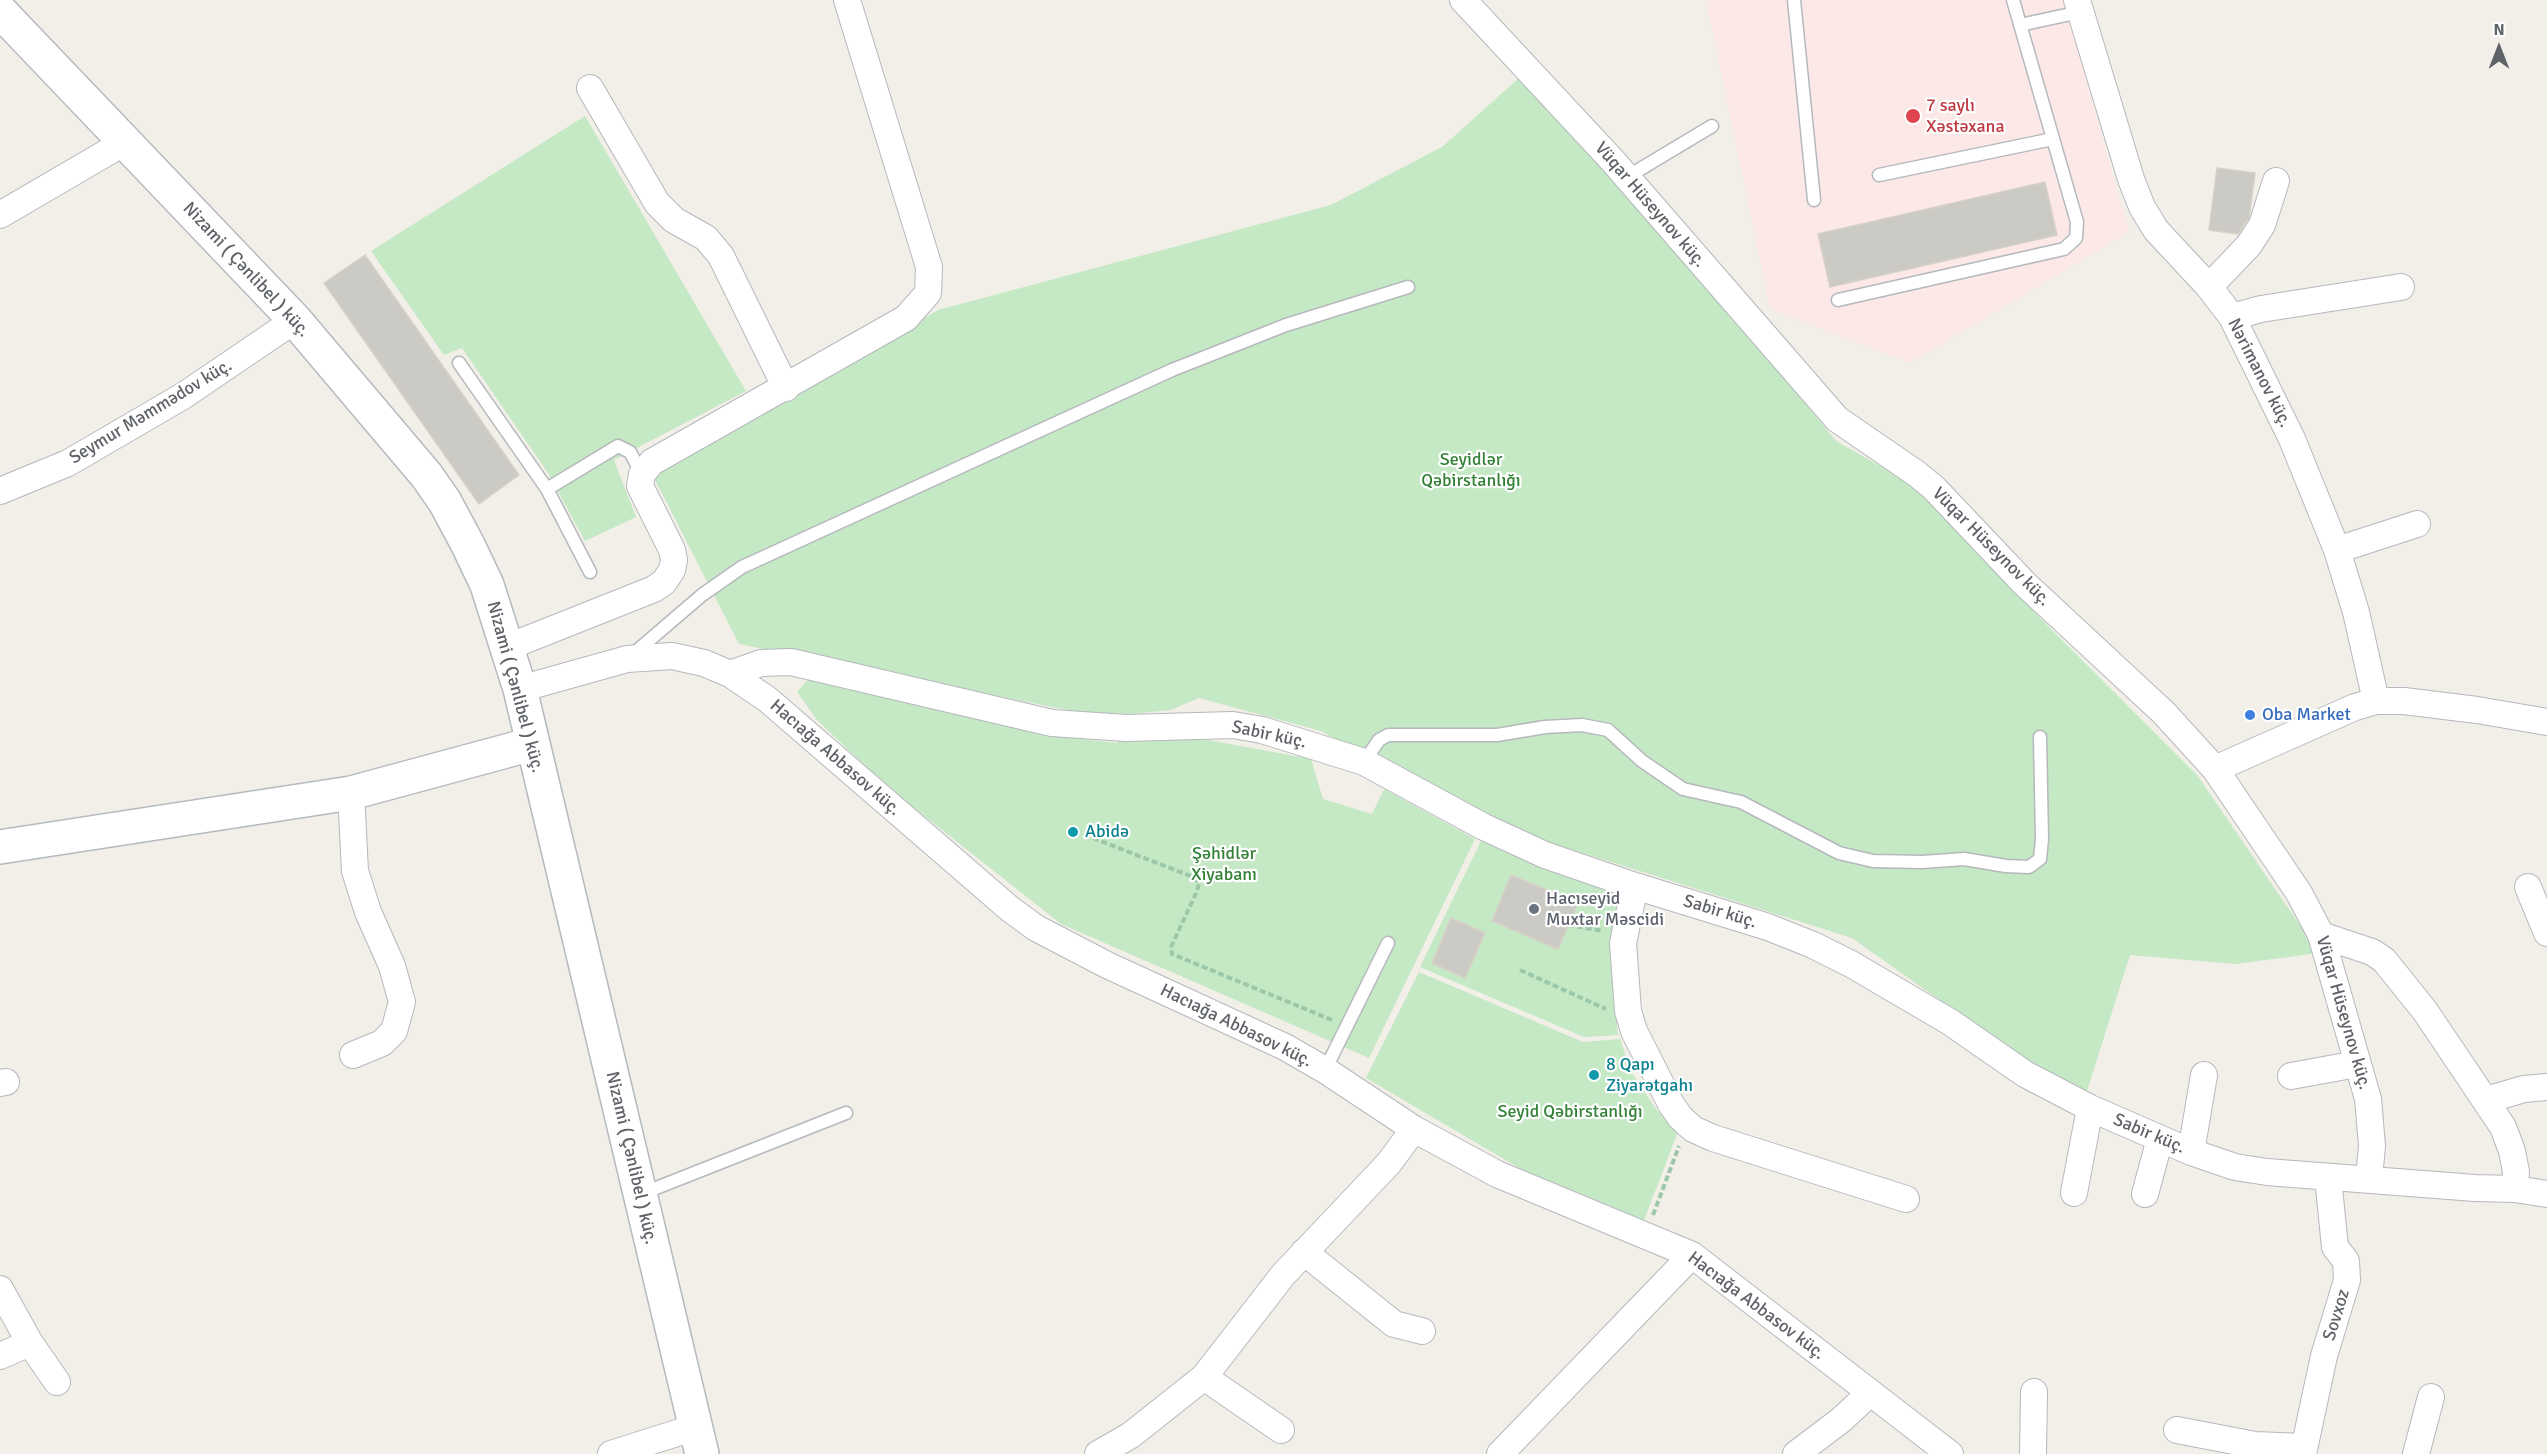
<!DOCTYPE html>
<html>
<head>
<meta charset="utf-8">
<style>
  body { margin:0 }
  #map { position:relative; width:2547px; height:1454px; overflow:hidden; background:#f1efe8; font-family:Signika,sans-serif }
  canvas { display:block }
  .north { position:absolute; left:2469px; top:18px; width:60px; height:60px; -webkit-text-stroke:4px #fff; paint-order:stroke; rotate:0deg; font-size:16px; font-weight:700; line-height:24px; text-align:center; color:#5f6368 }
  .north::after { content:''; display:block; margin:auto; width:21px; height:27px; background:#5f6368; clip-path:polygon(50% 0,100% 100%,50% 72%,0 100%) }
</style>
</head>
<body>
<div id="map">
<canvas width="2547" height="1454"></canvas>
<div class="north">N</div>
</div>
<script>
const g = document.querySelector('canvas').getContext('2d');
g.lineJoin = 'round';
function fillPath(path, color) {
  g.fillStyle = color;
  g.fill(path, 'evenodd');
}
function shape(rows) {
  const path = new Path2D();
  for (const r of rows) {
    path.moveTo(r[0], r[1]);
    for (let i = 2; i < r.length; i += 2) path.lineTo(r[i], r[i + 1]);
  }
  return path;
}
function trace(path, color, width, dash) {
  g.strokeStyle = color;
  g.lineWidth = width;
  g.lineCap = dash ? 'butt' : 'round';
  g.setLineDash(dash || []);
  g.stroke(path);
}
function write(font, color, halo, rows, align = 'center') {
  g.font = font + ' Signika,sans-serif';
  g.lineWidth = 4.5;
  g.setLineDash([]);
  g.textBaseline = 'middle';
  g.strokeStyle = halo;
  g.fillStyle = color;
  for (const [text, x, y, turn = 0] of rows) {
    g.save();
    g.translate(x, y);
    g.rotate((+turn || 0) * Math.PI / 180);
    g.textAlign = isNaN(turn) ? turn : align;
    if (halo) g.strokeText(text, 0, 0);
    g.fillText(text, 0, 0);
    g.restore();
  }
}
fillPath(shape([
  [1706,0,2064,0,2129,232,1910,363,1770,309]
]), '#fce8e6');
fillPath(shape([
  [1520,77,1692,266,1836,441,1926,492,2038,616,2197,775,2319,953,2235,964,2130,955,2086,1094,2037,1069,1852,938,1491,824,1321,731,1199,698,1171,710,1130,714,1077,712,739,644,653,476,938,310,1331,205,1442,147],
  [585,116,746,391,614,460,636,517,585,541,548,473,462,348,444,355,371,251],
  [808,680,1083,739,1117,743,1120,736,1208,740,1311,759,1323,799,1372,814,1384,789,1475,839,1369,1058,1061,924,884,784,818,721,797,692],
  [1481,841,1620,893,1614,919,1611,957,1618,1035,1584,1037,1420,967],
  [1419,972,1583,1042,1620,1039,1631,1072,1656,1109,1678,1132,1644,1220,1519,1168,1366,1078]
]), '#c5e8c5');
const building = shape([
  [2217,168,2255,173,2249,217,2238,234,2209,230,2217,168],
  [2045,182,2057,235,1830,287,1818,234,2045,182],
  [365,255,519,475,479,504,324,283,365,255],
  [1511,875,1578,903,1558,949,1492,921,1511,875],
  [1451,918,1485,933,1465,978,1432,963,1451,918]
]);
fillPath(building, '#cccac5');
trace(building, '#d6d1c6', 1.5);
const lane = shape([
  [1794,0,1814,200],
  [2020,25,2080,12],
  [1879,175,2053,139],
  [1627,177,1712,126],
  [1838,300,2064,249,2076,238,2077,222,2013,0],
  [459,363,547,489,590,572],
  [547,489,618,446,630,452,642,474],
  [632,655,702,595,742,567,1172,370,1286,325,1408,287],
  [1364,762,1379,740,1388,735,1497,735,1545,727,1582,725,1608,730,1642,761,1683,789,1741,802,1839,853,1873,861,1922,862,1964,859,2006,866,2029,867,2040,859,2042,839,2040,737],
  [1325,1070,1388,943],
  [641,1194,846,1113]
]);
const street = shape([
  [1463,0,1612,160,1837,419,1917,474,1934,488,2024,583,2164,713,2215,769,2299,893,2321,935,2368,1099,2372,1146,2369,1178],
  [2077,0,2131,179,2142,207,2156,230,2209,287,2232,317,2292,439,2337,550,2356,612,2376,701],
  [590,88,657,203,674,220,706,238,721,256,786,388],
  [0,215,125,142],
  [2209,287,2249,245,2262,225,2276,181],
  [2232,317,2261,309,2401,287],
  [0,491,68,463,183,396,295,320],
  [2337,550,2417,524],
  [508,647,654,589,664,582,672,570,674,560,672,550,640,486,642,474,652,462,906,318,928,293,929,267,847,0],
  [730,674,761,663,791,662,1052,723,1126,728,1233,725,1262,730,1364,762,1484,827,1545,855,1635,886,1768,927,1813,945,1851,964,1950,1022,2025,1074,2090,1108,2191,1152,2235,1167,2267,1172,2475,1188,2515,1189,2547,1194],
  [520,689,627,659,672,656,704,663,730,674,767,699,1010,909,1036,928,1107,965,1285,1047,1325,1070,1414,1129,1497,1174,1692,1255,1950,1454],
  [2215,769,2355,707,2376,701,2404,701,2477,710,2547,722],
  [351,793,355,871,368,912,392,966,402,1002,394,1031,382,1043,353,1055],
  [1635,886,1623,943,1628,1011,1634,1031,1671,1104,1680,1117,1693,1129,1713,1138,1906,1199],
  [2528,887,2547,933],
  [2321,935,2372,952,2384,960,2425,1011,2503,1127,2512,1151,2516,1172,2515,1189],
  [2291,1076,2357,1064],
  [0,1083,6,1082],
  [2486,1100,2524,1089,2547,1087],
  [2191,1152,2204,1075],
  [2074,1193,2090,1108],
  [2145,1194,2160,1139],
  [1304,1252,1394,1324,1422,1331],
  [0,1289,30,1343,57,1382],
  [0,1356,30,1343],
  [1204,1377,1281,1430],
  [2177,1430,2255,1445,2303,1447],
  [611,1454,696,1427],
  [1098,1454,1131,1435,1204,1377,1283,1275,1389,1163,1414,1129],
  [1500,1454,1692,1255],
  [1796,1454,1841,1420,1870,1393],
  [2033,1454,2034,1392],
  [2303,1454,2324,1356,2347,1280,2346,1261,2335,1247,2328,1178],
  [2416,1454,2431,1397]
]);
const secondary = shape([
  [0,11,295,320,427,476,445,502,468,545,487,585,520,689,702,1454],
  [0,847,351,793,532,744]
]);
trace(lane, '#b5b8bc', 15);
trace(street, '#b5b8bc', 28);
trace(secondary, '#b6babf', 36);
trace(shape([
  [1093,838,1193,877,1199,883,1197,891,1171,947,1172,954,1332,1020],
  [1568,925,1603,931],
  [1520,970,1606,1009],
  [1653,1215,1679,1146]
]), '#9cc7a9', 4, [6, 3]);
trace(lane, '#fff', 12);
trace(street, '#fff', 26);
trace(secondary, '#fff', 33);
for (const [x, y, r, color] of [
  [1913,116,8,"#e0444e"],
  [2250,715,6,"#3f7fe0"],
  [1073,832,6,"#0f9aa8"],
  [1534,909,6,"#6b7280"],
  [1594,1075,6,"#0f9aa8"]
]) {
  const dot = new Path2D();
  dot.arc(x, y, r, 0, 2 * Math.PI);
  g.fillStyle = color;
  g.fill(dot);
  trace(dot, '#fff', 2);
}
write('18px', '#be3a42', '#fff', [
  ["7 saylı",1926,106],
  ["Xəstəxana",1926,127]
], 'left');
write('18px', '#5f6368', '#fff', [
  ["Vüqar Hüseynov küç.",1650,205,49],
  ["Nizami ( Çənlibel ) küç.",246,270,47],
  ["Nərimanov küç.",2259,373,63],
  ["Seymur Məmmədov küç.",151,412,-31],
  ["Vüqar Hüseynov küç.",1991,547,45],
  ["Nizami ( Çənlibel ) küç.",515,687,75],
  ["Sabir küç.",1269,735,12],
  ["Hacıağa Abbasov küç.",835,758,41],
  ["Sabir küç.",1720,912,17],
  ["Vüqar Hüseynov küç.",2343,1013,74],
  ["Hacıağa Abbasov küç.",1236,1026,26],
  ["Sabir küç.",2149,1134,23],
  ["Nizami ( Çənlibel ) küç.",631,1158,77],
  ["Hacıağa Abbasov küç.",1756,1306,37],
  ["Sovxoz",2337,1315,-73]
]);
write('18px', '#348238', '#fff', [
  ["Seyidlər",1471,460],
  ["Qəbirstanlığı",1471,481],
  ["Şəhidlər",1224,854],
  ["Xiyabanı",1224,875],
  ["Seyid Qəbirstanlığı",1570,1112]
]);
write('18px', '#366cbe', '#fff', [
  ["Oba Market",2262,715]
], 'left');
write('18px', '#0d838f', '#fff', [
  ["Abidə",1085,832],
  ["8 Qapı",1606,1065],
  ["Ziyarətgahı",1606,1086]
], 'left');
write('18px', '#5b616d', '#fff', [
  ["Hacıseyid",1546,899],
  ["Muxtar Məscidi",1546,920]
], 'left');
</script>
</body>
</html>
